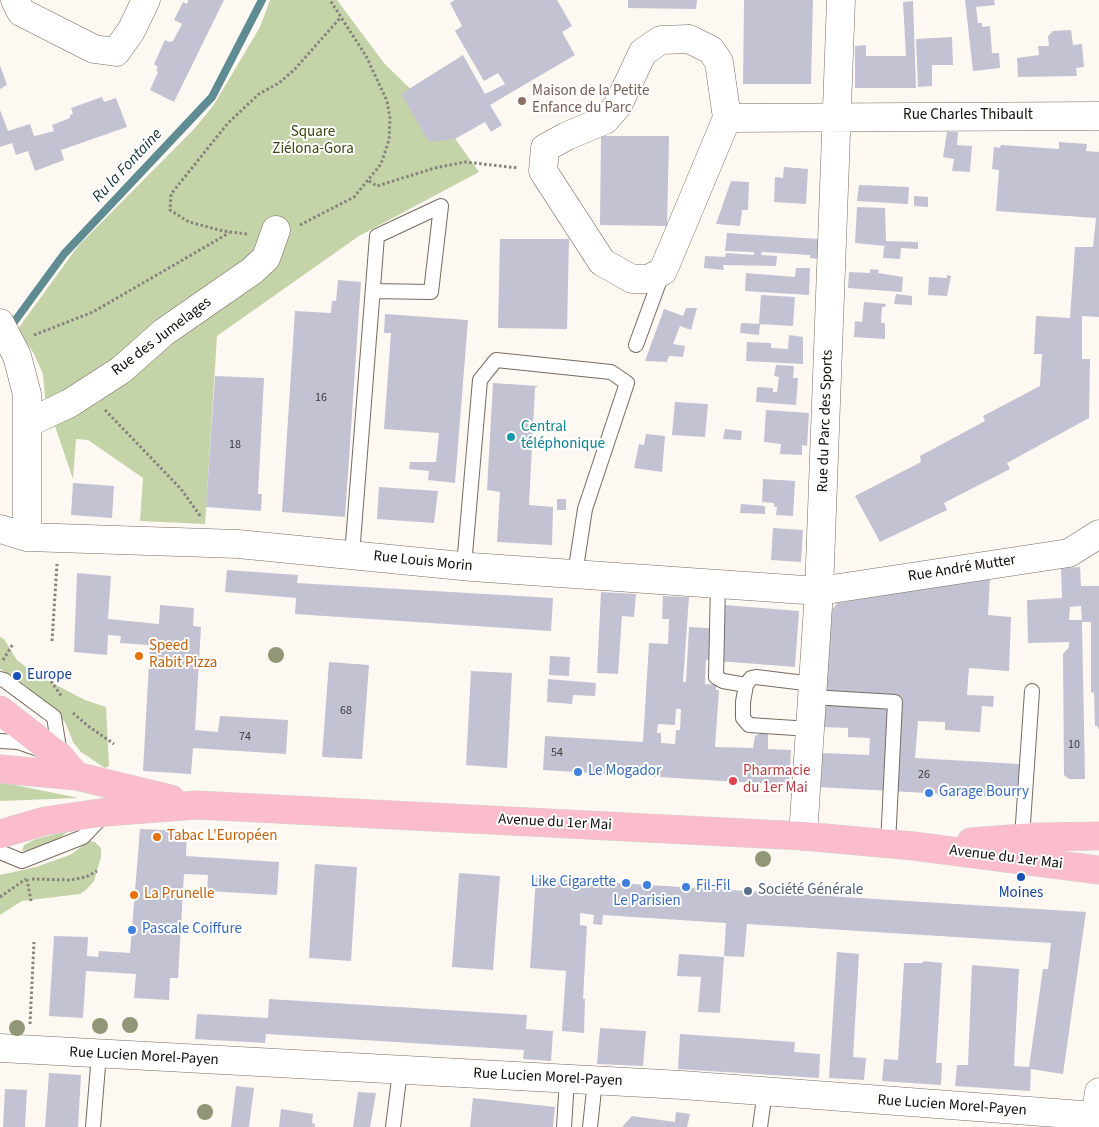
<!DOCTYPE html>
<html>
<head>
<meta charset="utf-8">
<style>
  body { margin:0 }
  canvas { display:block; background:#fef8f3 }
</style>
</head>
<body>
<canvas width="1099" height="1127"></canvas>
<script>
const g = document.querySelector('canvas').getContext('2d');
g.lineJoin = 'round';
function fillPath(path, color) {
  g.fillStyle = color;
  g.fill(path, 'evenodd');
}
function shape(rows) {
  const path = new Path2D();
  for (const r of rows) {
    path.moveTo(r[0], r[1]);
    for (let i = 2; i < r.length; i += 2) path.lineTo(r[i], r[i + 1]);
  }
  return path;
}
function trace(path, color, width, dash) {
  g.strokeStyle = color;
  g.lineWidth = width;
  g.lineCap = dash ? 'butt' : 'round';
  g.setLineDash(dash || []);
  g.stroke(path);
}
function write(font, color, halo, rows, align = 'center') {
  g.font = font + ' "Source Sans 3",sans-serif';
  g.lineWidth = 4;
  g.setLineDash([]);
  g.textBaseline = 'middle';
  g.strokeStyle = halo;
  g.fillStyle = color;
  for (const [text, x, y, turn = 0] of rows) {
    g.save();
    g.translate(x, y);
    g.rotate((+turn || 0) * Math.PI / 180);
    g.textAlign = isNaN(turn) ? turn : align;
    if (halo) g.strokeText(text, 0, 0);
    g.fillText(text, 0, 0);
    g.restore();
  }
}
fillPath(shape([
  [270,0,337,0,384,63,441,119,479,172,359,236,217,336,205,524,140,521,143,478,88,440,76,439,73,479,45,397,43,374,33,352,17,330,78,246,194,129,213,106,260,27],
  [0,637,4,639,17,660,35,674,85,700,106,707,109,766,105,768,81,752,73,742,65,722,26,686,0,669],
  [0,782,79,798,0,801],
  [68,831,59,839,38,849,22,851,24,845,36,839],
  [89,841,95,842,101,848,101,857,94,881,86,890,80,894,22,901,0,915,0,875,36,867,70,855]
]), '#c5d4a8');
trace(shape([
  [9,329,64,254,212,97,262,0]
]), '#5f8b93', 8);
fillPath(shape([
  [188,0,224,0,174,102,150,90,158,72,156,71,158,67,154,64,165,40,169,42,173,41,182,24,174,20,183,2,187,4],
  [455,0,557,0,572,26,562,32,575,55,490,105,502,125,491,132,485,122,455,139,429,142,401,94,463,55,485,94,505,84,498,73,484,81,455,31,462,26,450,3],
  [628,0,697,0,696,9,628,8],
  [744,0,813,0,811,84,743,84],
  [965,0,994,0,995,5,976,7,978,23,982,23,982,27,990,26,992,53,999,53,1000,68,973,71],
  [913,1,916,88,855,88,855,46,866,45,866,56,906,56,903,2],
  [1071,30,1073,45,1082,44,1084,67,1076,68,1077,76,1018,77,1017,58,1039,55,1038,46,1049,46,1048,36,1053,31],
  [952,37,953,65,932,65,932,86,918,87,916,39],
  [0,65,7,85,0,89],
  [102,97,104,102,116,98,127,127,61,150,64,160,35,171,28,151,16,155,12,143,0,147,0,110,8,131,30,124,34,136,39,135,54,131,52,125,70,118,70,115,73,114,71,108],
  [947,132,958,132,957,145,972,146,970,172,952,171,954,159,943,157],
  [601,136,669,136,667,226,600,225],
  [1059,142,1087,144,1086,151,1099,152,1099,317,1082,316,1082,359,1090,359,1089,418,1007,463,1010,469,944,503,947,510,880,542,855,496,921,462,920,456,985,421,983,416,1040,386,1042,354,1034,354,1036,316,1070,318,1075,247,1093,247,1096,218,996,211,999,170,992,169,994,147,1000,148,1001,145,1059,149],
  [784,167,808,169,806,204,774,202,775,177,783,178],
  [731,181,749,182,748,210,742,210,740,226,716,224],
  [859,185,909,187,908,204,857,201],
  [914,196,928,197,928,207,914,206],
  [857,207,885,208,886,241,918,242,918,249,901,248,900,259,883,258,884,247,886,246,855,243],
  [727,233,819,239,818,259,810,258,810,255,762,252,761,255,777,256,776,266,723,265,724,270,704,268,705,256,725,257,726,253,754,255,754,252,725,251],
  [500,239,569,239,567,329,498,328],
  [796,268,810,268,809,295,745,291,746,273,795,277],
  [870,269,879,270,878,273,903,277,902,292,848,288,849,272,870,273],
  [947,275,951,276,947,296,928,295,929,277,947,278],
  [338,280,361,282,345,517,282,512,295,311,331,313,332,301,336,301],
  [896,294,912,296,912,305,894,304],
  [761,295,795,297,793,326,759,324],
  [864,302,886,304,885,307,882,307,881,323,885,323,885,339,854,337,855,321,862,322],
  [686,308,697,308,691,330,680,326,673,344,685,346,683,357,669,356,667,362,645,361,664,309,683,316],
  [385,314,468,320,455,483,428,480,429,471,409,469,410,462,436,462,439,433,384,429,391,333,384,333],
  [741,323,760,324,759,335,740,333],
  [789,335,803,337,803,364,746,361,747,342,771,343,771,348,788,349],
  [776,365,794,366,793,378,798,378,796,405,756,402,757,387,773,388,773,392,777,392,779,377,774,376],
  [215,376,264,378,258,494,262,494,261,511,206,507],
  [493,383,538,386,535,388,529,505,553,507,552,545,497,542,500,492,487,490],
  [675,402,708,404,705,437,672,435],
  [766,410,809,413,807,446,802,445,802,455,780,454,781,444,764,442],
  [725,429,742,431,741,440,723,439],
  [646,434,665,436,662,472,634,468,639,444,644,445],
  [763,479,795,481,793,516,776,515,777,507,774,507,774,503,762,502],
  [73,483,114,486,112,518,71,515],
  [379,487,438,491,434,523,377,519],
  [557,499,566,499,566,510,557,510],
  [741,504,765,506,765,514,740,513],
  [773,528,803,530,801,562,771,560],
  [1080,567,1081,586,1099,586,1099,730,1097,726,1095,726,1094,693,1091,692,1091,622,1082,622,1085,779,1069,779,1064,775,1063,654,1069,647,1069,642,1028,643,1027,600,1062,598,1061,568],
  [1081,606,1082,620,1069,620,1070,607],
  [227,570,298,575,297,583,553,598,551,631,295,614,296,598,225,592],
  [77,573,111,576,108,619,159,624,160,605,194,608,193,626,201,627,195,730,218,732,220,716,288,720,286,754,193,748,191,774,143,771,150,645,120,643,121,636,108,635,107,655,74,652],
  [990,577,988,615,1011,617,1009,671,969,668,967,695,994,696,993,707,982,706,980,732,945,730,945,722,918,721,915,758,1020,764,1018,798,818,787,822,753,869,755,870,738,848,737,848,728,821,727,828,615,837,603],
  [601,592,636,594,634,617,622,616,618,674,597,673],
  [663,596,689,597,683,682,686,682,689,627,723,629,725,605,799,611,795,667,706,660,705,684,716,685,716,690,719,690,715,747,753,748,755,736,761,733,768,733,768,749,791,750,789,785,543,770,545,736,643,742,649,643,668,644,669,619,662,619],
  [676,709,681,709,680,730,676,730,675,744,661,743,661,733,657,733,658,724,675,725],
  [550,656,570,657,569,676,549,675],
  [329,662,369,665,362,759,322,757],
  [471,671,512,673,507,768,466,765],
  [548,679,596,683,595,696,573,695,572,704,547,702],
  [140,829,187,831,186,856,279,862,277,895,207,891,208,875,184,874,178,978,170,978,169,1000,134,998,136,974,86,971,83,1018,49,1016,54,936,88,937,87,956,98,957,99,951,130,953],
  [315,864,357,867,351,961,309,958],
  [459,873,500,876,493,970,452,967],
  [536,878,1086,912,1063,1074,1031,1069,1030,1091,955,1086,957,1065,968,1065,972,965,1019,969,1014,1066,1029,1067,1043,969,1048,969,1051,943,747,924,744,957,724,956,726,923,603,915,602,925,593,924,594,915,580,913,580,925,587,926,583,999,585,999,584,1033,562,1031,566,971,530,968],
  [837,952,859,954,853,1057,866,1058,864,1080,829,1078],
  [679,954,724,957,720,1013,698,1012,701,977,677,976],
  [923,961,942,963,936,1063,942,1063,941,1085,882,1081,884,1059,898,1060,904,963,923,963],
  [269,999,527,1015,526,1029,553,1031,551,1061,523,1059,524,1050,266,1034,265,1043,195,1039,197,1014,268,1018],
  [600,1028,646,1031,643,1066,597,1064],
  [680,1034,795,1042,794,1052,820,1054,819,1078,678,1069],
  [49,1073,81,1075,78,1127,45,1127],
  [236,1086,254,1088,249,1127,231,1127],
  [5,1089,27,1090,25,1127,3,1127],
  [358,1092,376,1093,370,1127,353,1127],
  [473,1098,555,1107,553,1127,470,1127],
  [281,1109,313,1114,312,1123,315,1124,315,1127,279,1127],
  [676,1112,690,1114,687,1127,622,1127,632,1116,675,1122]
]), '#c3c2d3');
const lane = shape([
  [636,345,662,274],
  [352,555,377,236,441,206,431,292,373,291],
  [464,566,480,380,496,360,611,372,627,383,585,509,575,574],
  [718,584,716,677,723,681,746,685],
  [0,679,4,680,54,717,60,754],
  [812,697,895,702,888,844],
  [810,729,749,725,743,718,743,702,746,685,751,678,756,677,813,684],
  [0,741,18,742,38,749],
  [1022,838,1032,691],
  [0,852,22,861,83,837,104,815],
  [93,1127,99,1054],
  [393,1127,400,1071],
  [564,1127,567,1079],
  [590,1127,595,1081],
  [760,1127,765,1091]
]);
const street = shape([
  [15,0,21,12,94,49,116,52,131,31,146,0],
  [689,39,711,50,719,62,727,118,663,271,648,279,632,279,602,262,543,171,545,148,567,136,605,120,618,105,643,52,661,40,689,39],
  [727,118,1099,116],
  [0,323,17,356,27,394,27,537],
  [28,423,70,403,121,370,164,332,252,271,266,258,276,230],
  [0,529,27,537,238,544,472,567,819,591,1069,553,1099,534],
  [803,836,819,591,841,0],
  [0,1048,682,1085,1096,1116],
  [1094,1127,1099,1092]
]);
const primary = shape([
  [0,710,60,757,76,776],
  [0,769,76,776,171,799],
  [0,834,45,821,106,812,197,805,803,836,913,846,1099,870],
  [971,842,1035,837,1099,836]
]);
trace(lane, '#796b60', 16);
trace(street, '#796b60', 29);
trace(primary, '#d4d3d3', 29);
trace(shape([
  [369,181,377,186,435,168,465,162,518,168],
  [300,225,354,197,381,164,389,140,390,118,387,101,366,56,330,0],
  [247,234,223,231,189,222,170,210,171,194,228,123,259,94,279,83,295,69,341,17],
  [34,335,93,312,229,233],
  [105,410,181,489,201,517],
  [52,641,57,564],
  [3,660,13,644],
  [32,678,36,672],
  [51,681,62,697],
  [73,713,88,726,114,744],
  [27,879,31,901],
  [32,879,70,880,86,877,97,871],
  [0,897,26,879],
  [30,1024,34,942]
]), '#87827d', 3, [2.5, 2.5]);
trace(lane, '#fff', 14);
trace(street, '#fff', 28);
trace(primary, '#fbbccb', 28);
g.fillStyle = '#919676';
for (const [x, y] of [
  [276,655],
  [763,859],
  [130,1025],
  [100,1026],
  [17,1028],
  [205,1112]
]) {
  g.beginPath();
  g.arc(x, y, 8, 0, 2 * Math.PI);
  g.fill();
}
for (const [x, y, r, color] of [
  [522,101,5,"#8d6e63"],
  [511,437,5,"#0f9aa8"],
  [139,656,5,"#e8710a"],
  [17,676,5,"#1a4fb4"],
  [578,772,5,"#3f7fe0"],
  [733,781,5,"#e0444e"],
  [929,793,5,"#3f7fe0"],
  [157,837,5,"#e8710a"],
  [1021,877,5,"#1a4fb4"],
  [626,883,5,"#3f7fe0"],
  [647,885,5,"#3f7fe0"],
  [686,887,5,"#3f7fe0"],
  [748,891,5,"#5c6f8a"],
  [134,895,5,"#e8710a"],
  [132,930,5,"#3f7fe0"]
]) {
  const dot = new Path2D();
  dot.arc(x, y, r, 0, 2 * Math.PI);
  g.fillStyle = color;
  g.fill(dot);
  trace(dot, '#fff', 2);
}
write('12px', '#3e3a3b', null, [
  ["16",321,398],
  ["18",235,445],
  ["68",346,711],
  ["74",245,737],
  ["10",1074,745],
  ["54",557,753],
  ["26",924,775]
]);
write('15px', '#785e54', '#fff', [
  ["Maison de la Petite",532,92],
  ["Enfance du Parc",532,109]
], 'left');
write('15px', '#110c08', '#fff', [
  ["Rue Charles Thibault",968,116],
  ["Rue des Jumelages",162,337,-37],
  ["Rue du Parc des Sports",826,421,-88],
  ["Rue Louis Morin",423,562,6],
  ["Rue André Mutter",962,569,-9],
  ["Avenue du 1er Mai",555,823,3],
  ["Avenue du 1er Mai",1006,858,7],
  ["Rue Lucien Morel-Payen",144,1057,3],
  ["Rue Lucien Morel-Payen",548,1078,3],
  ["Rue Lucien Morel-Payen",952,1106,4]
]);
write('15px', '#374610', '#fff', [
  ["Square",313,133],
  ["Ziélona-Gora",313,150]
]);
write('15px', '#0d838f', '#fff', [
  ["Central",521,428],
  ["téléphonique",521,445]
], 'left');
write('15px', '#c56008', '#fff', [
  ["Speed",149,647],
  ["Rabit Pizza",149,664],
  ["Tabac L'Européen",167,837],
  ["La Prunelle",144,895]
], 'left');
write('15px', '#164399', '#fff', [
  ["Europe",27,676],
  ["Moines",1021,894,"center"]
], 'left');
write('15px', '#366cbe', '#fff', [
  ["Le Mogador",588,772],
  ["Garage Bourry",939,793],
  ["Like Cigarette",616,883,"right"],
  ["Fil-Fil",696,887],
  ["Le Parisien",647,902,"center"],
  ["Pascale Coiffure",142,930]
], 'left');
write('15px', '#be3a42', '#fff', [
  ["Pharmacie",743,772],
  ["du 1er Mai",743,789]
], 'left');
write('15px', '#4e5e75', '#fff', [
  ["Société Générale",758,891]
], 'left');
write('italic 16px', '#123239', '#fff', [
  ["Ru la Fontaine",128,166,-47]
]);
</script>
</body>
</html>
